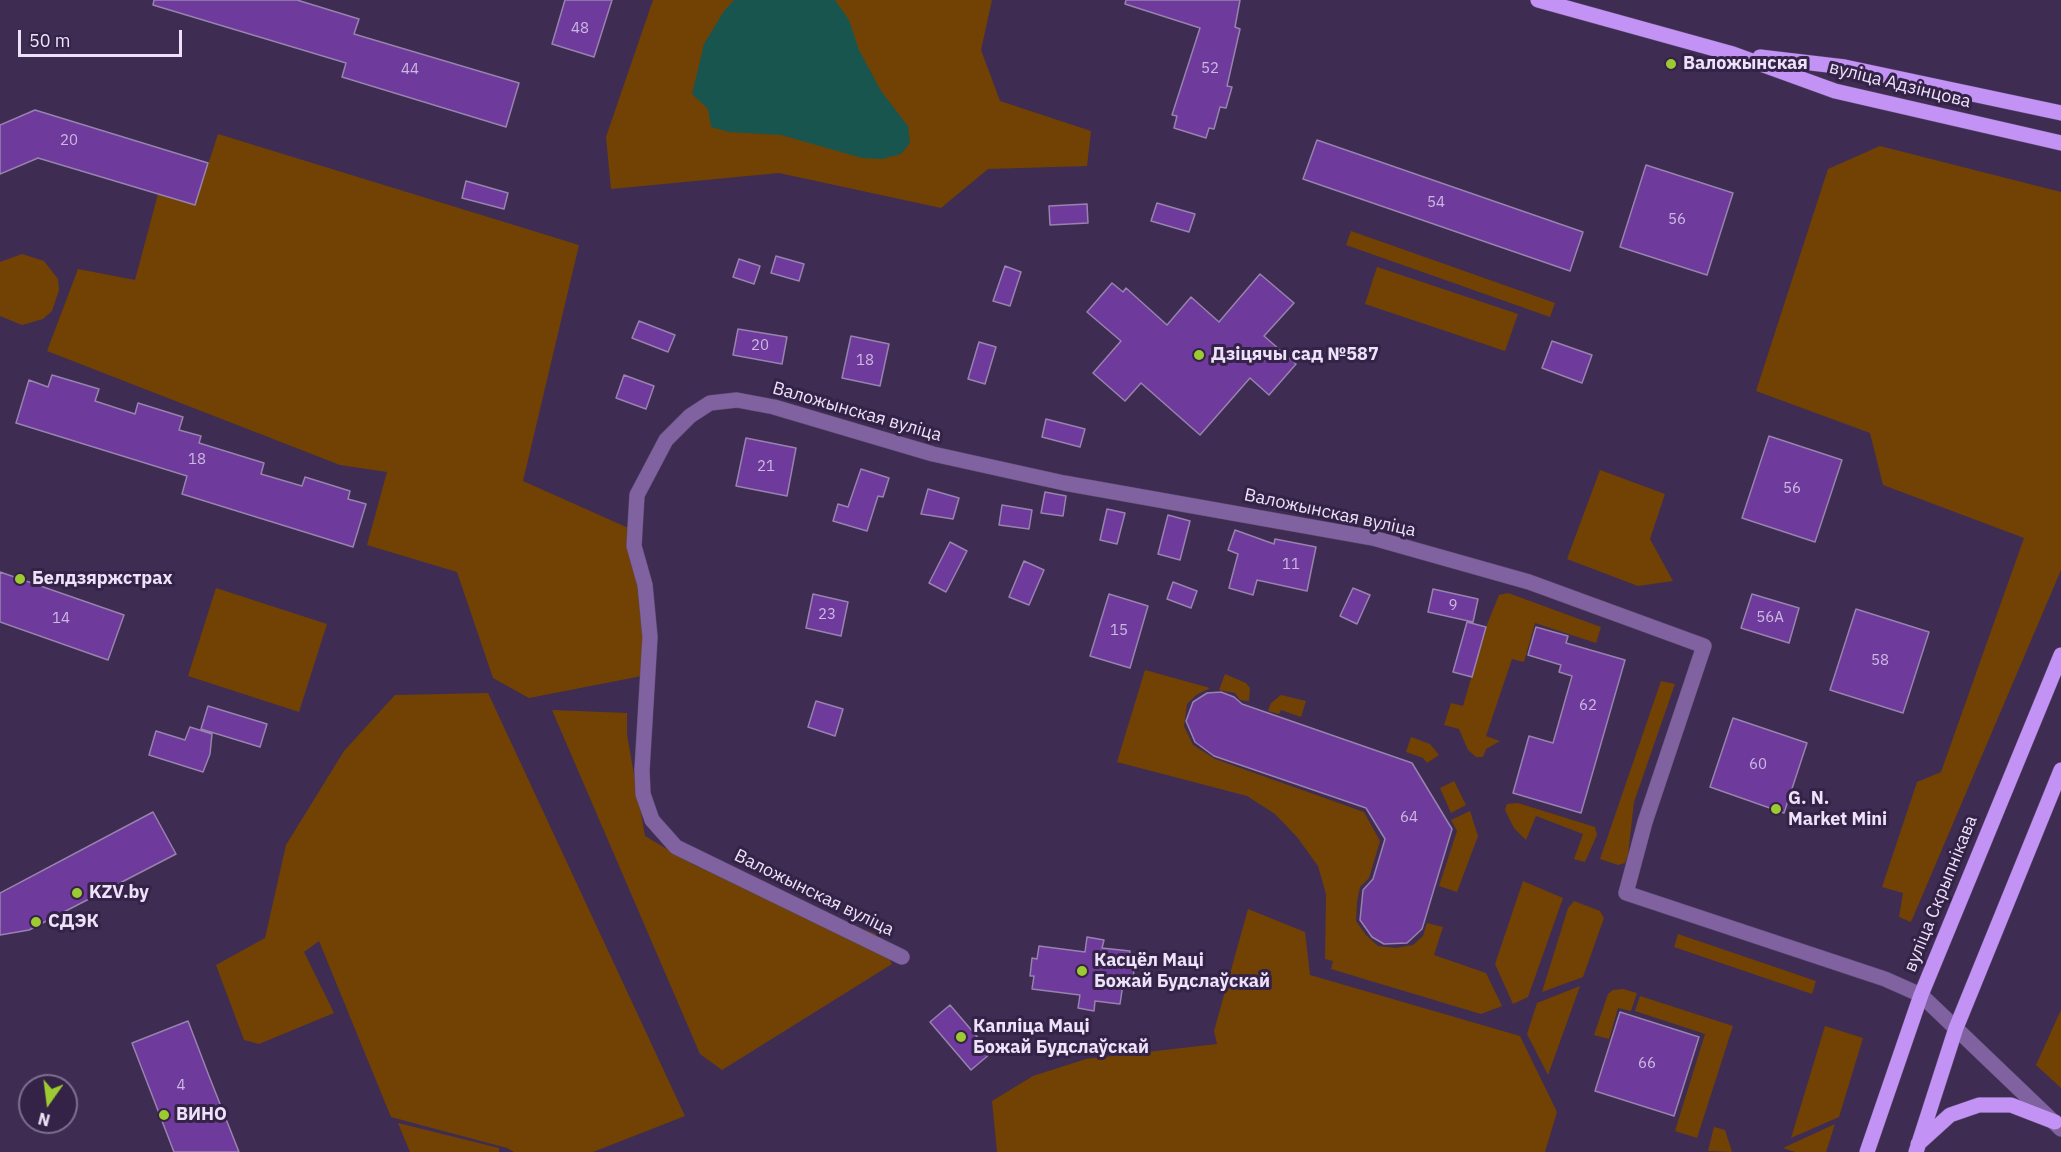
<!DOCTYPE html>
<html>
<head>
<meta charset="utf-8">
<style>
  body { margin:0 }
  #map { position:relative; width:2061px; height:1152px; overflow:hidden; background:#3f2c52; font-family:"IBM Plex Sans",sans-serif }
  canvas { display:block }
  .north { position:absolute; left:18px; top:1074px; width:60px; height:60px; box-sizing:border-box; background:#342247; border:2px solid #7e6f8f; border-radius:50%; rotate:194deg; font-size:16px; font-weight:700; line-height:24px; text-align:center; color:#ede2fa }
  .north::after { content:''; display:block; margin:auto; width:21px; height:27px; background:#9dca31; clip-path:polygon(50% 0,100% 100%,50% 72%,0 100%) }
  .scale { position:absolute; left:18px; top:30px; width:164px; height:27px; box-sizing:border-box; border:3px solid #ede2fa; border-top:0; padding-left:8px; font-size:18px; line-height:21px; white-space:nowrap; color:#ede2fa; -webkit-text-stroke:4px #342247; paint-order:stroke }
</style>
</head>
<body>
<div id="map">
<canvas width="2061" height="1152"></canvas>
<div class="north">N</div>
<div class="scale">50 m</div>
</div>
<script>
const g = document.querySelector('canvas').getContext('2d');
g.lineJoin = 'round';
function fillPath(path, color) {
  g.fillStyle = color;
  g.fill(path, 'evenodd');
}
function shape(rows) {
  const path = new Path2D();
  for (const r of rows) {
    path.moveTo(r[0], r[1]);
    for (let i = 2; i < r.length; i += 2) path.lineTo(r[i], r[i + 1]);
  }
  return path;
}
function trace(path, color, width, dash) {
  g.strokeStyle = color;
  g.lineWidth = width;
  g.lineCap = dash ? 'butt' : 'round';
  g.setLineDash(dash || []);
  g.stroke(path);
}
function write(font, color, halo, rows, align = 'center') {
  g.font = font + ' "IBM Plex Sans",sans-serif';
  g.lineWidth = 6;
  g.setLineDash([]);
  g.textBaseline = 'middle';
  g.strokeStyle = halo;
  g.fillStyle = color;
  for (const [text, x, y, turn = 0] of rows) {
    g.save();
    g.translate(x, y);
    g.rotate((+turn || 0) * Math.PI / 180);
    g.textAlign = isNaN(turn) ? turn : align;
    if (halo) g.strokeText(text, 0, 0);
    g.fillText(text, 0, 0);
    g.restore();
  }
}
fillPath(shape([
  [653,0,992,0,981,50,1000,101,1091,131,1087,166,988,169,941,208,779,173,611,189,606,137],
  [218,134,579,245,523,481,635,531,647,675,529,698,493,678,457,572,367,545,387,472,340,465,47,351,78,269,135,280,158,194,195,205],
  [1880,146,2061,192,2061,570,1911,922,1899,917,1903,893,1882,887,1917,782,1941,772,2024,538,1883,485,1870,433,1756,391,1828,169],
  [1351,231,1555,303,1550,317,1346,245],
  [22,254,44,261,58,279,59,290,52,311,43,319,22,325,0,316,0,262],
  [1377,267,1518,314,1505,351,1365,304],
  [1600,470,1665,494,1650,539,1673,581,1638,586,1567,559],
  [216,588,327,624,299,712,188,676],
  [1508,593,1601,627,1596,643,1535,623,1524,662,1512,659,1486,736,1500,741,1486,749,1483,757,1476,757,1468,750,1459,729,1444,725,1451,703,1463,706,1486,627,1499,595],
  [1145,670,1210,688,1196,695,1187,704,1184,726,1193,745,1215,759,1364,812,1380,841,1369,878,1360,887,1357,902,1356,921,1366,935,1378,946,1396,948,1413,945,1423,936,1427,923,1443,927,1434,955,1486,973,1502,1006,1481,1014,1331,969,1333,961,1325,959,1326,894,1318,866,1297,837,1275,814,1247,796,1117,762],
  [1225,674,1246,683,1250,688,1249,701,1240,700,1235,693,1219,690],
  [1661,681,1675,684,1634,802,1628,855,1625,863,1618,865,1600,859],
  [488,693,685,1116,593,1152,514,1152,507,1148,391,1117,319,941,304,952,334,1013,259,1044,244,1040,216,965,265,938,286,845,344,751,395,695],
  [1281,695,1306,701,1301,717,1281,710,1279,714,1268,711,1271,703],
  [552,710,627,713,627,735,645,836,696,866,876,934,892,964,722,1070,700,1054],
  [1411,737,1430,744,1439,755,1427,763,1423,758,1406,752],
  [1454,781,1466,805,1451,813,1440,788],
  [1518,803,1595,827,1597,835,1585,862,1574,859,1583,834,1536,816,1526,840,1514,828,1505,810,1507,804],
  [1470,811,1478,836,1457,892,1439,886,1457,831,1451,820],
  [1523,881,1563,898,1528,997,1513,1004,1495,964],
  [1574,901,1600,911,1604,918,1583,977,1542,992,1568,908],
  [1248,909,1305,932,1310,975,1520,1036,1557,1112,1545,1152,997,1152,992,1101,1033,1076,1086,1059,1217,1044,1214,1031],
  [1678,934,1816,981,1812,994,1674,947],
  [1580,986,1548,1075,1527,1034,1537,1003],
  [1623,989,1637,993,1631,1011,1618,1008,1609,1039,1594,1035,1608,994,1613,990],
  [1640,996,1733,1026,1697,1138,1675,1131,1705,1034,1635,1011],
  [2061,1010,2061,1088,2036,1065],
  [1825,1026,1863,1038,1839,1117,1791,1138],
  [398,1123,499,1148,499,1152,410,1152],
  [1835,1124,1826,1152,1795,1152,1783,1148],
  [1714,1127,1725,1130,1732,1152,1708,1151]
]), '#714203');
fillPath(shape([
  [734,0,835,0,849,20,859,50,881,91,908,126,910,143,901,154,882,159,862,158,781,135,729,132,711,127,708,109,692,94,704,44,724,11]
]), '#18554f');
const building = shape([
  [154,0,297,0,359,19,354,34,519,83,506,127,342,77,346,63,153,5,154,0],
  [565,0,612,0,594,57,552,44,565,0],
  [1126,0,1240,0,1235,27,1240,29,1227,86,1232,87,1226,108,1220,107,1214,129,1209,128,1206,138,1174,128,1177,116,1172,115,1200,28,1125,4,1126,0],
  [35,110,208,163,195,205,38,158,0,174,0,125,35,110],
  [1317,140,1583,232,1570,271,1303,179,1317,140],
  [1646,165,1733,193,1707,275,1620,247,1646,165],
  [466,181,508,193,504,209,462,198,466,181],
  [1157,203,1195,214,1189,232,1151,221,1157,203],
  [1087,204,1088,223,1050,225,1049,206,1087,204],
  [776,256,804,264,799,281,771,273,776,256],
  [739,259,760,266,754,284,733,277,739,259],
  [1005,266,1021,272,1010,306,993,301,1005,266],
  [1260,274,1294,303,1264,336,1296,364,1269,395,1250,378,1200,435,1141,383,1125,401,1093,373,1121,341,1087,312,1112,283,1123,292,1126,288,1167,325,1191,297,1219,322,1260,274],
  [639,321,675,335,668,352,632,338,639,321],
  [738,329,787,337,782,364,733,355,738,329],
  [851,336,889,344,880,386,842,378,851,336],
  [1552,341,1592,355,1582,383,1542,368,1552,341],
  [979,342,996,347,985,384,968,379,979,342],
  [52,375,99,389,95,401,135,414,138,403,183,417,179,430,201,436,199,443,264,463,261,474,302,486,305,477,350,491,348,499,366,504,353,547,182,494,187,476,16,423,29,380,48,387,52,375],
  [624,375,654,386,646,409,616,398,624,375],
  [1046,419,1085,429,1080,447,1042,437,1046,419],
  [1769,436,1842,460,1815,542,1742,518,1769,436],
  [746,438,796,448,787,496,736,486,746,438],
  [861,469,889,478,883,497,878,496,867,531,833,521,838,504,848,507,861,469],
  [928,489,959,498,953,519,921,514,928,489],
  [1045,492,1066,496,1063,516,1041,513,1045,492],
  [1002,505,1032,510,1029,529,999,525,1002,505],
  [1107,509,1125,513,1117,544,1100,540,1107,509],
  [1168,515,1190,521,1180,560,1158,554,1168,515],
  [1235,530,1274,544,1275,539,1316,547,1307,591,1257,580,1253,595,1229,588,1238,554,1228,550,1235,530],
  [950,542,967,551,946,592,929,583,950,542],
  [1024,561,1044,570,1029,605,1009,597,1024,561],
  [0,572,124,615,108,660,0,622,0,572],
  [1173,582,1197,591,1191,608,1167,599,1173,582],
  [1353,588,1370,595,1357,624,1340,616,1353,588],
  [1433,589,1478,599,1473,622,1428,612,1433,589],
  [813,594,848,602,841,636,806,628,813,594],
  [1109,594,1148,606,1130,668,1090,656,1109,594],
  [1752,594,1799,608,1789,643,1741,628,1752,594],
  [1856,609,1929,632,1903,713,1830,690,1856,609],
  [1467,622,1486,627,1472,677,1453,672,1467,622],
  [1536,627,1568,636,1566,643,1625,660,1581,813,1513,793,1529,736,1553,743,1572,676,1559,672,1561,665,1528,655,1536,627],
  [1221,692,1234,697,1242,704,1412,763,1452,829,1422,929,1407,943,1384,944,1372,937,1360,920,1363,890,1373,879,1385,839,1366,808,1214,756,1195,742,1186,721,1193,702,1207,693,1221,692],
  [816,701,843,709,835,736,808,727,816,701],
  [208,706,267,724,260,747,201,729,208,706],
  [1733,718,1807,743,1784,813,1710,787,1733,718],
  [190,727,212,734,210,754,203,772,149,755,156,731,185,740,190,727],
  [153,812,176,854,29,930,0,935,0,893,153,812],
  [1087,937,1104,940,1102,948,1130,951,1128,966,1134,967,1133,984,1123,984,1120,1004,1095,1001,1094,1011,1078,1008,1080,995,1032,989,1034,976,1030,976,1032,958,1037,959,1039,946,1085,952,1087,937],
  [950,1005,991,1053,971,1070,930,1022,950,1005],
  [1620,1012,1699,1037,1674,1116,1595,1091,1620,1012],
  [188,1021,209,1076,239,1152,174,1152,132,1043,188,1021]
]);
fillPath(building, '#6e3a9c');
trace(building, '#9783ae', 1.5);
const minor = shape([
  [902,957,676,847,652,820,643,794,642,770,650,637,645,585,634,546,637,495,666,440,690,416,710,403,737,400,774,407,933,454,1064,483,1373,538,1529,582,1704,646,1645,822,1626,893,1885,979,1921,995,2061,1129]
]);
const major = shape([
  [1538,0,1733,54,1835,91,2061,143],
  [1760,57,1845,67,2061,113],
  [1918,1144,1950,1115,1979,1105,2011,1105,2055,1122],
  [1867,1152,1921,995,2061,655],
  [1916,1152,1956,1028,2061,770]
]);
trace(minor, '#5b496d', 16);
trace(major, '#5b496d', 16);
trace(minor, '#7f629f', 15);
trace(major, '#c292f5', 15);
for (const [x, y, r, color] of [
  [1671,64,6,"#9dca31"],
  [1199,355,6,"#9dca31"],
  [20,579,6,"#9dca31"],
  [1776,809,6,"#9dca31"],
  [77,893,6,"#9dca31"],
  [36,922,6,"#9dca31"],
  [1082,971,6,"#9dca31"],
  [961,1037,6,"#9dca31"],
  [164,1115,6,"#9dca31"]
]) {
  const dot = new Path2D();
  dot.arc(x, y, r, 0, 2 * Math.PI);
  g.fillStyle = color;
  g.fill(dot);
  trace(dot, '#342247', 2);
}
write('15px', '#cdb8e2', null, [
  ["48",580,29],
  ["52",1210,69],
  ["44",410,70],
  ["20",69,141],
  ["54",1436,203],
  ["56",1677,220],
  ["20",760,346],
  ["18",865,361],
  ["18",197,460],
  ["21",766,467],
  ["56",1792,489],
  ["11",1291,565],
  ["9",1453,606],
  ["23",827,615],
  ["56А",1770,618],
  ["14",61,619],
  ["15",1119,631],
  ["58",1880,661],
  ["62",1588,706],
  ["60",1758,765],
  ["64",1409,818],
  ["66",1647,1064],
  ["4",181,1086]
]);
write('bold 18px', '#ede2fa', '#342247', [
  ["Валожынская",1683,64],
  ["Дзіцячы сад №587",1211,355],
  ["Белдзяржстрах",32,579],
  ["G. N.",1788,799],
  ["Market Mini",1788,820],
  ["KZV.by",89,893],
  ["СДЭК",48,922],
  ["Касцёл Маці",1094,961],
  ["Божай Будслаўскай",1094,982],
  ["Капліца Маці",973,1027],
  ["Божай Будслаўскай",973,1048],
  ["ВИНО",176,1115]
], 'left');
write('18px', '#ede2fa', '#342247', [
  ["вуліца Адзінцова",1900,85,14],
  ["Валожынская вуліца",857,412,16],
  ["Валожынская вуліца",1330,513,12],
  ["Валожынская вуліца",814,893,26],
  ["вуліца Скрыпнікава",1941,894,-68]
]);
</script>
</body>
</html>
